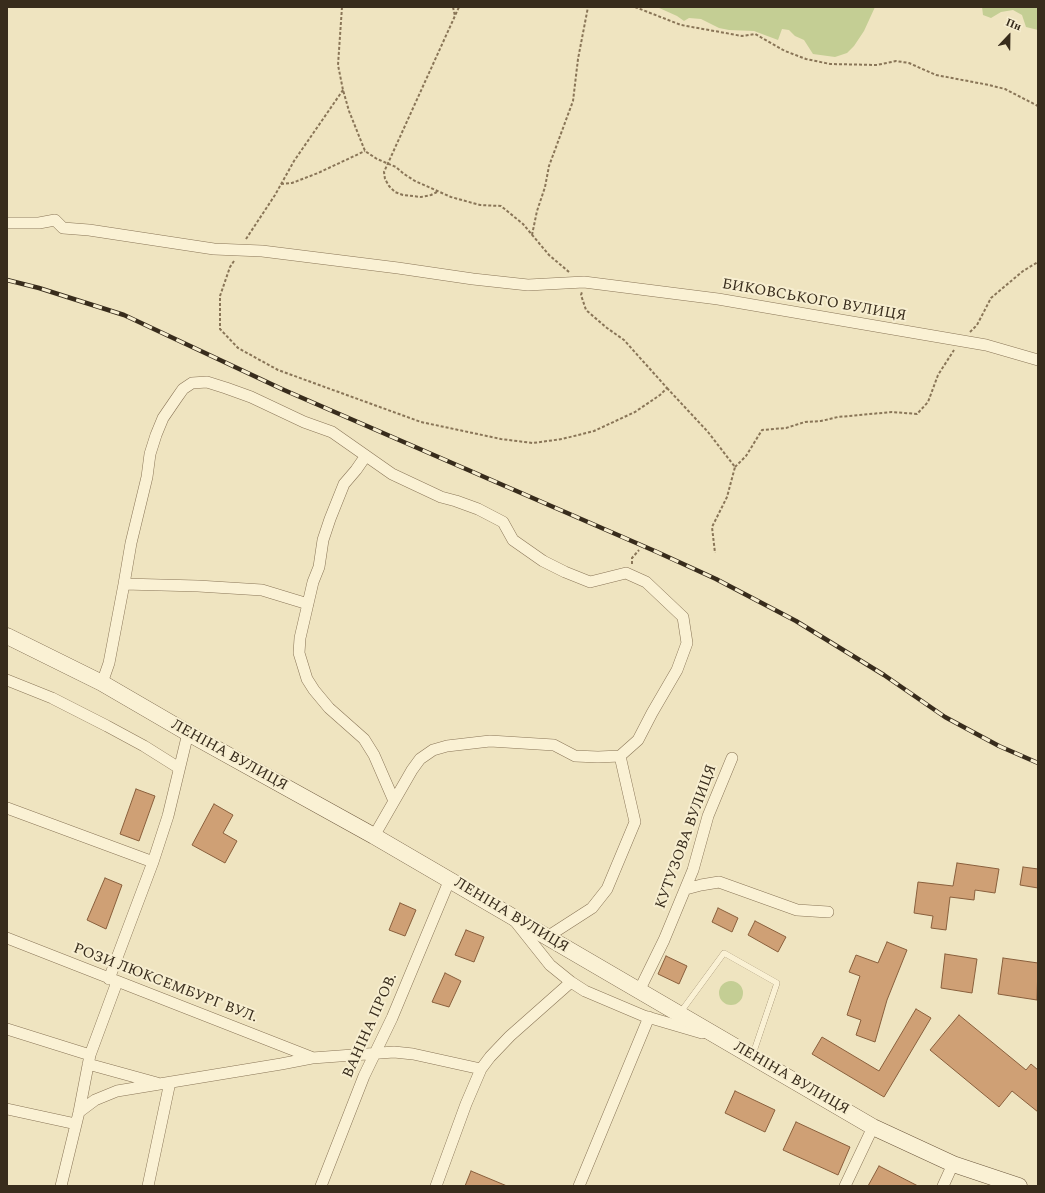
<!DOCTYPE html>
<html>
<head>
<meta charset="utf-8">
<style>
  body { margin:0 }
  #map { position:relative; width:1045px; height:1193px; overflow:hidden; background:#efe4c0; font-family:Spectral,serif }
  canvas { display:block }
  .frame { position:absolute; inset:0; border:8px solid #382c1c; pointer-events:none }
  .north { position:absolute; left:989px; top:16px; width:40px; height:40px; -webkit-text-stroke:3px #f7eed0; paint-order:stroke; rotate:22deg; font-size:11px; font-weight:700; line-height:16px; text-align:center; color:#382c1c }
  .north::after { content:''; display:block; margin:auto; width:14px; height:18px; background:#382c1c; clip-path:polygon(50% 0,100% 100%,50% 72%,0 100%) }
</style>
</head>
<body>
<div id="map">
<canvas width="1045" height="1193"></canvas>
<div class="frame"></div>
<div class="north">Пн</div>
</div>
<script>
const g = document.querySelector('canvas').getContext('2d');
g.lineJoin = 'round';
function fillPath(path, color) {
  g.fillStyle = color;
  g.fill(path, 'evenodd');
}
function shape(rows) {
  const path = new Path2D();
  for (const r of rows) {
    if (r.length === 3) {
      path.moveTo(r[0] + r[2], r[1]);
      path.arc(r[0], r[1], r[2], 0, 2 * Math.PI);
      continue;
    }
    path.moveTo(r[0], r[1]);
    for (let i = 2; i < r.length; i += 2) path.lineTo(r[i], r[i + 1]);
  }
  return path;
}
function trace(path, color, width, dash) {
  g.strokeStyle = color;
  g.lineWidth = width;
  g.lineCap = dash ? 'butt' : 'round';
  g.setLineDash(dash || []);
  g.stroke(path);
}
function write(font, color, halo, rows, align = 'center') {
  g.font = font + ' Spectral,serif';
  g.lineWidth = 4;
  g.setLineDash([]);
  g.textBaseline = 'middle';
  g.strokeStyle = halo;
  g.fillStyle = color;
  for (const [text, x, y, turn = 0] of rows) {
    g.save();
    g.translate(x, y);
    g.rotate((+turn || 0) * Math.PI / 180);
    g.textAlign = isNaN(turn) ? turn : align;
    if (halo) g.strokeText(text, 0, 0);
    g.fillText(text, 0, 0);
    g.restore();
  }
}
fillPath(shape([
  [657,7,875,7,864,31,854,46,847,53,835,57,813,54,804,40,795,36,789,30,782,29,778,40,754,31,729,30,719,28,701,19,689,18,684,21,677,16],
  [982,7,1038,7,1038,30,1026,27,1022,15,1013,10,1001,12,991,18,983,15],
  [731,993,12]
]), '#c4ce94');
const building = shape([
  [136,789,155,796,139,841,120,834,136,789],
  [214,804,233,815,223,833,237,841,225,863,192,845,214,804],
  [957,863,999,869,995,893,975,890,974,900,950,897,946,930,931,928,933,916,914,913,918,882,953,886,957,863],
  [1023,867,1038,869,1038,888,1020,885,1023,867],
  [105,878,122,885,106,929,87,920,105,878],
  [400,903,416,910,405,936,389,930,400,903],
  [718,908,738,918,732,932,712,922,718,908],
  [755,921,786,937,778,952,748,935,755,921],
  [466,930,484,937,474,962,455,955,466,930],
  [887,942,907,950,887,1000,875,1042,856,1035,861,1020,847,1015,860,976,849,972,856,955,878,963,887,942],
  [945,954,977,959,972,993,941,988,945,954],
  [666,956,687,966,679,984,658,974,666,956],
  [1003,958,1038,963,1037,1000,998,994,1003,958],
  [445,973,461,981,449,1007,432,1002,445,973],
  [916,1009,931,1018,884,1097,812,1054,822,1037,879,1071,916,1009],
  [959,1015,1026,1070,1031,1064,1038,1070,1038,1112,1012,1091,999,1107,930,1050,959,1015],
  [735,1091,775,1110,765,1132,725,1113,735,1091],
  [796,1122,850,1147,838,1175,783,1150,796,1122],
  [879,1166,918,1186,868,1186,879,1166],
  [471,1171,507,1186,465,1186,471,1171]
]);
fillPath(building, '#cfa075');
trace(building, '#895f3c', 1);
const lane = shape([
  [680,1013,724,953,777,983,753,1054]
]);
const street = shape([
  [7,223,39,223,55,220,63,228,89,230,214,249,262,251,398,268,473,279,528,285,584,282,718,299,986,345,1038,360],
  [365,457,356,470,344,484,330,519,323,540,319,567,313,582,300,638,299,653,307,679,314,690,329,708,364,739,374,755,394,801],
  [308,604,262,590,198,586,124,584,131,543,147,477,150,454,156,435,163,418,176,399,183,389,192,383,207,382,226,388,251,397,304,422,332,432,392,474,441,497,456,501,478,509,503,522,513,540,543,561,565,572,590,582,626,573,646,582,683,617,687,643,677,670,652,713,638,740,620,756,598,757,575,756,554,745,490,741,447,746,433,750,420,759,412,770,374,836],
  [7,680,52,698,107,726,144,746,179,768],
  [102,683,109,663,124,584],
  [7,808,153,862],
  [686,889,701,885,719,882,797,910,828,912],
  [515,921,550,965,571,982,585,991,644,1016,702,1033],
  [547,937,592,908,607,889,635,822,620,756],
  [7,938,311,1057],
  [109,979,153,862,168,816,188,733],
  [639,991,664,940,693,870,708,816,732,758],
  [7,1029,90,1055],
  [88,1064,157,1083],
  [7,1109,76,1124],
  [79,1112,95,1100,117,1091,281,1064,312,1058,394,1052,413,1054,481,1069],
  [61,1186,79,1112,90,1055,117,982],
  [148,1186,170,1082],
  [321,1186,364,1076,392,1018,450,879],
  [436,1186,466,1104,481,1069,490,1057,510,1036,571,982],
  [579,1186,649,1017],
  [845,1186,873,1127],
  [943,1186,953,1164]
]);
const secondary = shape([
  [7,636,102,683,188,733,374,836,873,1127,953,1164,1019,1186]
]);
trace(lane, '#897557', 6);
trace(street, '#897557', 12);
trace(secondary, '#6b563b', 17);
trace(shape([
  [342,7,338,65,343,90,349,111,365,151,377,159,396,167,404,174,415,181,451,197,480,205,501,206,523,224,549,255,569,272],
  [453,7,455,16],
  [635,7,681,25,742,36,755,34,785,51,806,59,830,64,877,65,896,61,909,63,936,75,989,85,1005,89,1038,106],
  [281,184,292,183,318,173,365,151],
  [437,192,431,195,421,197,403,195,395,192,389,186,385,179,384,172,459,7],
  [532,235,537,211,545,187,549,166,573,101,578,59,588,7],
  [246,239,275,195,294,161,343,90],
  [234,261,230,267,220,296,220,329,238,348,278,370,421,422,501,439,533,443,562,439,594,431,635,412,660,395,667,388,624,340,607,328,586,310,581,295,582,292],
  [970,332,977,325,991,298,1023,271,1038,262],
  [667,388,708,432,735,467,727,497,712,527,715,553],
  [735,467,746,456,762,430,786,428,805,422,821,421,838,417,892,412,917,414,928,402,938,375,954,350],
  [632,564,632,558,639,550]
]), '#897557', 2, [3, 2]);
trace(lane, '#faf1d4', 5.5);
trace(street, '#faf1d4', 11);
trace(secondary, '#faf1d4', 16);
const rail = shape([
  [7,280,39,288,124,315,284,390,657,552,716,579,796,621,884,675,945,717,999,746,1038,763]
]);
trace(rail, '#382c1c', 4.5);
trace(rail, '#f7eed0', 3, [9]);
write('15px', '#382c1c', '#f7eed0', [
  ["БИКОВСЬКОГО ВУЛИЦЯ",814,301,10],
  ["ЛЕНІНА ВУЛИЦЯ",229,756,29],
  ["КУТУЗОВА ВУЛИЦЯ",687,837,-70],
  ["ЛЕНІНА ВУЛИЦЯ",511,916,31],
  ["РОЗИ ЛЮКСЕМБУРГ ВУЛ.",165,984,21],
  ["ВАНІНА ПРОВ.",371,1026,-66],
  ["ЛЕНІНА ВУЛИЦЯ",791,1079,30]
]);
</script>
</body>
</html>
